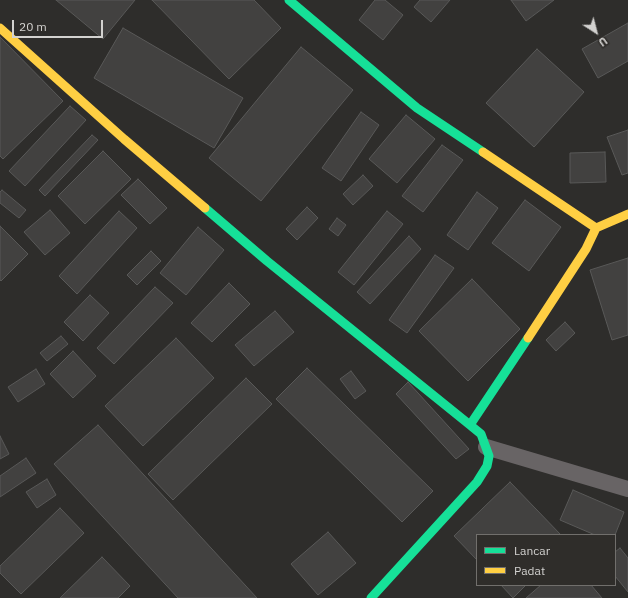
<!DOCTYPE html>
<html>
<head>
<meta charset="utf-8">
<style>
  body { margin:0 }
  #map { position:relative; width:628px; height:598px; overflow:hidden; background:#2e2d2b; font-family:"IBM Plex Sans",sans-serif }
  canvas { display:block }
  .legend { position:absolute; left:476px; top:534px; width:140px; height:52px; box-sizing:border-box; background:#2f2d2a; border:1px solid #716f6c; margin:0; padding:5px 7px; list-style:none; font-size:12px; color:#d3d2d0 }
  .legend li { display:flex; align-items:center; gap:8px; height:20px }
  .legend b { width:20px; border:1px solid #716f6c }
  .north { position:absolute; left:576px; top:12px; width:40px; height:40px; -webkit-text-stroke:3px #2f2d2a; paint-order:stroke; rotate:144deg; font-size:11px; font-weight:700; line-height:16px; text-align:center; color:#d3d2d0 }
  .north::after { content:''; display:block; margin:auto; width:14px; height:18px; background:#d3d2d0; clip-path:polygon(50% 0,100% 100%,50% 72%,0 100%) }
  .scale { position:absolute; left:12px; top:20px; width:91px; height:18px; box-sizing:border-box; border:2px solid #d3d2d0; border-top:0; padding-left:5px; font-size:12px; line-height:14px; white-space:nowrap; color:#d3d2d0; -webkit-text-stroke:3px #2f2d2a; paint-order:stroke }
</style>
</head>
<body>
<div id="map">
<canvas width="628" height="598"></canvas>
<ul class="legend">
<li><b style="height:5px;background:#16e098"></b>Lancar</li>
<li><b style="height:5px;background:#ffcf43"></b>Padat</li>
</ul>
<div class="north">U</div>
<div class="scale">20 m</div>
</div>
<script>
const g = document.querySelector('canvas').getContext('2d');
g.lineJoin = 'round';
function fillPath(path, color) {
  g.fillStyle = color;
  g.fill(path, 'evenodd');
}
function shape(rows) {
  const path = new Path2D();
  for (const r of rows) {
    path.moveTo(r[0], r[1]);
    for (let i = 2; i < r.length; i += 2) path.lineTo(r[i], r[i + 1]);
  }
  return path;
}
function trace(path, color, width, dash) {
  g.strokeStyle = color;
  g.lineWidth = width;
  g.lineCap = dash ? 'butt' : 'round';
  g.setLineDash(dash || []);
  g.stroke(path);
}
const building = shape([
  [56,0,135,0,103,39,56,0],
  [152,0,254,0,281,28,229,79,152,0],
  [375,0,385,0,403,15,383,40,359,20,375,0],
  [420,0,450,0,431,22,414,7,420,0],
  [511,0,554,0,526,21,511,0],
  [628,23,628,61,598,78,582,49,628,23],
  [123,28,243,98,214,148,94,78,123,28],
  [0,37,63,101,3,159,0,156,0,37],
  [301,47,353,90,261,201,209,158,301,47],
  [537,49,584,92,534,147,486,103,537,49],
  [70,106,86,120,25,186,9,171,70,106],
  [361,112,379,125,341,181,322,168,361,112],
  [406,115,435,139,397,183,369,159,406,115],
  [628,130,628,173,622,175,607,137,628,130],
  [92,135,98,140,45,196,39,190,92,135],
  [442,145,463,160,423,212,402,196,442,145],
  [103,151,131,179,85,224,58,196,103,151],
  [605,152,606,182,570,183,570,153,605,152],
  [363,175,373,186,353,205,343,194,363,175],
  [138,179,167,208,150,224,121,195,138,179],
  [2,190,26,210,19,218,0,203,0,192,2,190],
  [477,192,498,208,468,250,447,235,477,192],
  [525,200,561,227,529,271,492,243,525,200],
  [307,207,318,218,297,240,286,229,307,207],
  [50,210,70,233,45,255,24,232,50,210],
  [119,211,137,228,77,294,59,276,119,211],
  [387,211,403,224,354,285,338,272,387,211],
  [337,218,346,225,338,236,329,229,337,218],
  [0,226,28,254,1,281,0,280,0,226],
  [198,227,224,250,186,295,160,273,198,227],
  [409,236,421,249,370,304,357,292,409,236],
  [151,251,161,261,137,285,127,275,151,251],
  [435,255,454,268,407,333,389,320,435,255],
  [628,258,628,335,612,340,590,270,628,258],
  [472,279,520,329,468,381,419,331,472,279],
  [229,283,250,304,212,342,191,323,229,283],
  [155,287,173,303,114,364,97,348,155,287],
  [90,295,109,313,83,341,64,322,90,295],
  [275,311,294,332,254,366,235,345,275,311],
  [565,322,575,333,556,351,546,340,565,322],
  [61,336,68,344,47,361,40,353,61,336],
  [176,338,214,378,143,446,105,406,176,338],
  [73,351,96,376,73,398,50,374,73,351],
  [307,368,433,491,402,522,276,399,307,368],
  [36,369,45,384,18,402,8,387,36,369],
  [351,371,366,391,355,399,340,379,351,371],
  [246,378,272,404,173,500,148,474,246,378],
  [408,382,469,449,456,459,396,394,408,382],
  [98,425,257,598,178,598,54,464,98,425],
  [0,436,9,454,0,459,0,436],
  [26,458,36,473,0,497,0,476,26,458],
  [47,479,56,495,37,508,26,492,47,479],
  [510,482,561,535,477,535,477,560,454,536,510,482],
  [573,490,624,512,615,535,595,535,560,520,573,490],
  [60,508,84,533,21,594,0,573,0,566,60,508],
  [328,532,356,563,318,595,291,564,328,532],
  [620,548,628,558,628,592,615,576,615,552,620,548],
  [102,557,130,586,118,598,60,598,102,557],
  [501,585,526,585,513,598,501,585],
  [541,585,591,585,602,598,526,598,541,585]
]);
fillPath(building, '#424140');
trace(building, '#595958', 1);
trace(shape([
  [486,447,628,489]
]), '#686465', 16);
trace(shape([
  [289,0,417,108,483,152],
  [205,208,267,261,470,425],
  [371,598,477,482,487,466,489,456,481,434,470,425,528,338]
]), '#16e098', 9);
trace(shape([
  [0,28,124,139,205,208],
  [483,152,596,228],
  [528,338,586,249,596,228,628,214]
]), '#ffcf43', 9);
</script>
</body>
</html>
